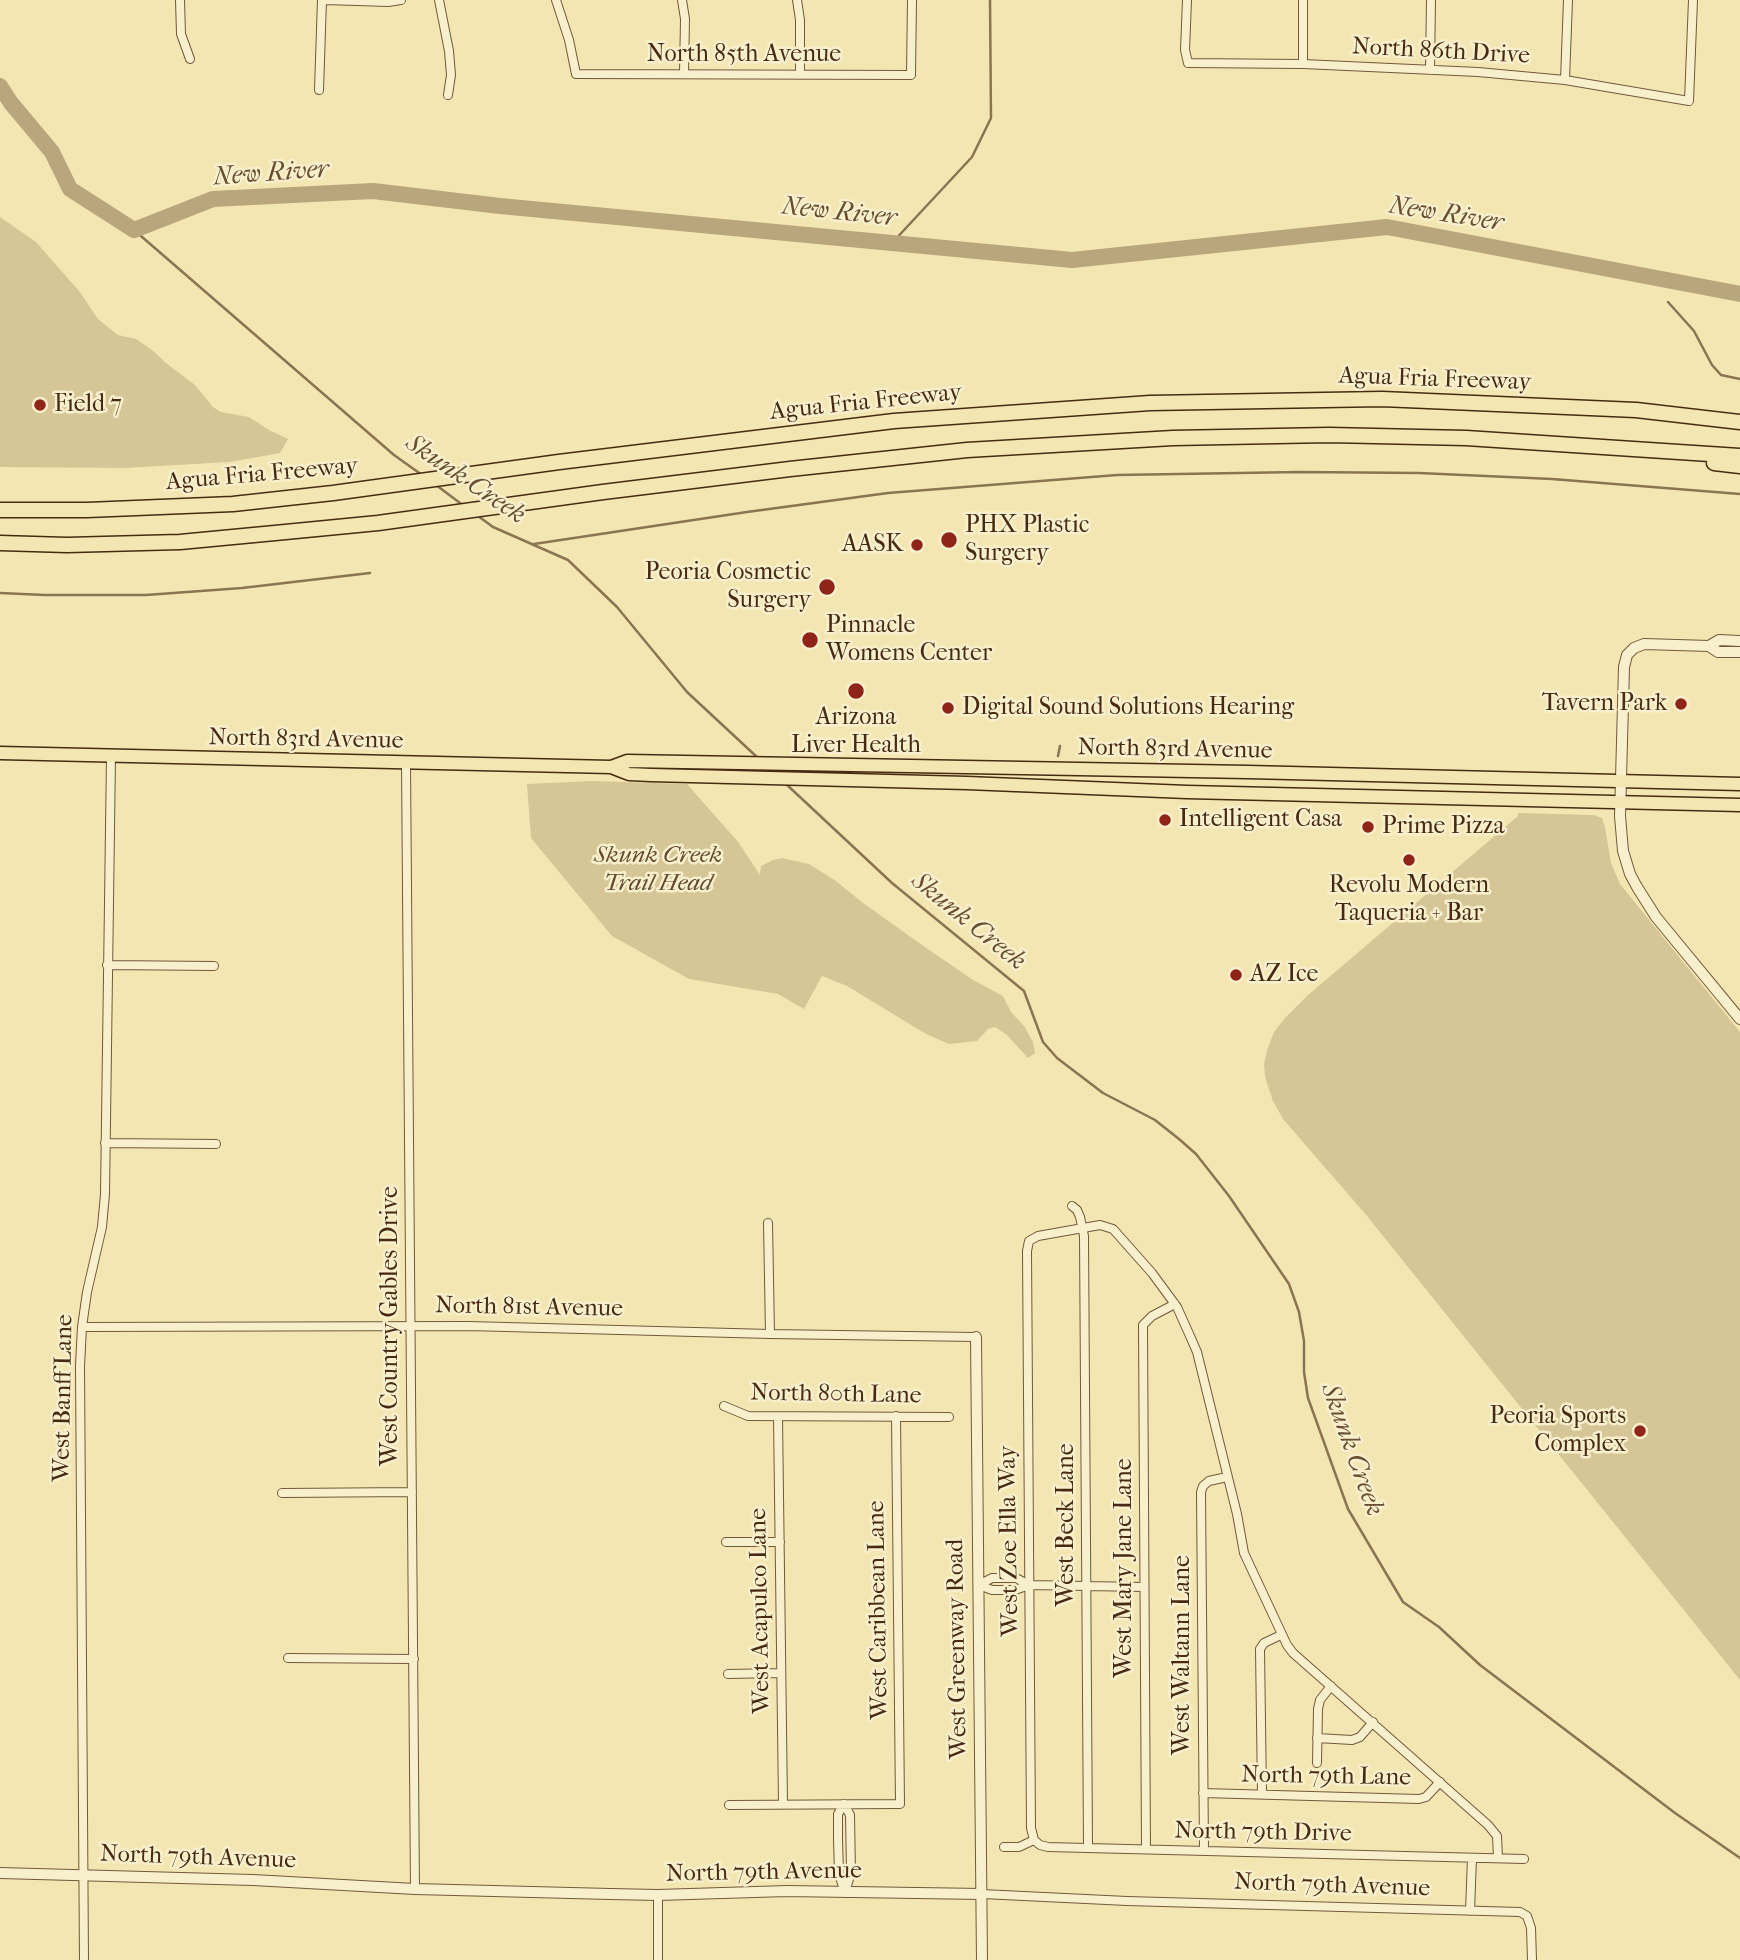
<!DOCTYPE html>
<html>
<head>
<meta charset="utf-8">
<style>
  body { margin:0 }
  canvas { display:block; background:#f4e6b2 }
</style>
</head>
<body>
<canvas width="1740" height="1960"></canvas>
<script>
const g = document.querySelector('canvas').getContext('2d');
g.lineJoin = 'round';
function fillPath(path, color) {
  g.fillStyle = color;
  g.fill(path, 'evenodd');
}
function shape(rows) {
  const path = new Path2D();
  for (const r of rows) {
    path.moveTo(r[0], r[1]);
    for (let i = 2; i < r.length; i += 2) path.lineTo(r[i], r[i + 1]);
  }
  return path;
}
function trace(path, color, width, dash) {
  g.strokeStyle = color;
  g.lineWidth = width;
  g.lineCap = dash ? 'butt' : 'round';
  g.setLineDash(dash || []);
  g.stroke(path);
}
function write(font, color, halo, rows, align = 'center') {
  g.font = font + ' "IM FELL French Canon",serif';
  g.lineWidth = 5;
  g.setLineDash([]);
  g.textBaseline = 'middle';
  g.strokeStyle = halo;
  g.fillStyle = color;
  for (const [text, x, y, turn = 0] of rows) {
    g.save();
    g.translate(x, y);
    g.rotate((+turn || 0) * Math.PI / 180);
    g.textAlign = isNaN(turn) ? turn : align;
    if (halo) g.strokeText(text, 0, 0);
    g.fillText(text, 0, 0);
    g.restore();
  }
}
fillPath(shape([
  [0,217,36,242,79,291,98,319,118,335,136,339,151,349,166,363,195,385,213,407,221,412,249,417,269,430,288,439,280,453,230,462,124,468,0,467],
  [591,781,687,784,739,843,760,875,761,866,773,860,782,858,809,864,836,881,863,903,922,945,973,980,1003,996,1011,1012,1024,1026,1033,1042,1035,1053,1028,1058,1007,1035,995,1027,988,1029,977,1041,949,1044,926,1034,847,986,822,976,804,1009,778,994,689,979,612,936,531,838,527,784],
  [1518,813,1594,815,1602,818,1605,827,1611,863,1620,884,1740,1032,1740,1680,1367,1216,1283,1119,1273,1101,1265,1077,1264,1064,1267,1050,1274,1032,1285,1018,1307,996,1518,816]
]), '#d6c697');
trace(shape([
  [134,230,394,455,422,475],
  [892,243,972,157,991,118,990,0],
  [1668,302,1694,331,1712,365,1721,375,1740,379],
  [436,485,464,506],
  [478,516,493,527,568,560,617,607,687,692,758,758],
  [534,544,747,512,888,493,1117,475,1300,472,1419,473,1552,479,1740,494],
  [0,593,45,595,146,595,242,588,370,573],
  [1058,756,1060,746],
  [786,784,892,883,1024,991,1043,1042,1057,1058,1103,1093,1155,1120,1179,1139,1196,1154,1229,1196,1289,1284,1299,1312,1304,1341,1304,1372,1308,1398,1348,1509,1403,1602,1439,1627,1480,1665,1675,1813,1740,1858]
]), '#8b7452', 2.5);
trace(shape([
  [0,86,11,103,52,152,70,189,134,230,213,199,373,191,500,206,1072,260,1387,227,1740,294]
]), '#b9a67c', 16);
const minor = shape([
  [180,0,181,34,190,59],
  [325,0,388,2,401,0],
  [439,0,449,51,451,75,448,95],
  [556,0,569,40,576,74,911,75,912,0],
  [682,0,685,19,684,74],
  [797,0,800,20,800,75],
  [1187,0,1185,50,1188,63,1303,64,1478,72,1565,80,1689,101,1693,0],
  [1303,64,1303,0],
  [1430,70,1431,0],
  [1565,80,1568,0],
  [319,90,322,0],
  [406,763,415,1889],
  [107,965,214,966],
  [105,1143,216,1144],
  [1072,1206,1077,1210,1080,1217,1084,1236,1088,1847],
  [768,1223,770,1334],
  [82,1327,468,1326,770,1334,976,1337],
  [724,1406,748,1416,949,1417],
  [778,1417,783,1804],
  [282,1493,412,1492],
  [726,1542,780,1542],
  [979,1585,992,1578,1016,1578,1029,1585,1144,1587],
  [979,1585,992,1590,1015,1590,1029,1585],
  [288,1658,414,1659],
  [728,1674,780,1673],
  [1317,1738,1352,1740,1360,1737,1373,1722],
  [1317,1763,1318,1709,1320,1700,1331,1686],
  [1203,1793,1419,1799,1426,1797,1440,1782],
  [1262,1794,1260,1649,1264,1643,1281,1635],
  [844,1804,838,1814,838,1839,839,1874,845,1893],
  [844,1804,850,1815,851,1872,845,1893],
  [729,1805,900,1804,896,1416],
  [1034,1840,1031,1828,1027,1251,1029,1241,1038,1236,1100,1225,1113,1229,1152,1273,1177,1307,1190,1336,1197,1352,1237,1514,1244,1553,1287,1645,1293,1653,1488,1825,1497,1836,1498,1858],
  [1034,1840,1040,1845,1048,1847,1524,1859],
  [1004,1847,1019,1847,1034,1840],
  [1146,1849,1143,1325,1152,1316,1175,1304],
  [1204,1850,1201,1492,1203,1486,1209,1481,1227,1477],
  [982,1894,1127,1901,1520,1912,1527,1916,1531,1928,1532,1960],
  [658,1895,658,1960],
  [1470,1911,1472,1858],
  [84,1960,80,1366,82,1327,87,1292,102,1227,105,1194,111,756]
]);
const tertiary = shape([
  [1740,641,1719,640,1709,646,1644,644,1634,648,1627,655,1624,667,1620,816,1623,851,1630,874,1637,887,1656,917,1740,1019],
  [1709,646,1718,652,1740,652],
  [976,1337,982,1960],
  [0,1873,253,1880,415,1889,610,1894,658,1895,787,1891,982,1894]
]);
const primary = shape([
  [0,753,611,767,629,774,651,775,967,783,1187,792,1740,805],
  [611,767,627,761,1248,772,1740,784]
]);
const motorway = shape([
  [1714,463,1740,466],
  [0,510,87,510,233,504,333,493,559,462,894,421,1150,403,1382,399,1636,410,1740,422],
  [0,543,67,545,180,542,275,533,378,523,603,492,790,469,967,450,1173,438,1329,435,1466,438,1740,456]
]);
trace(minor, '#72593a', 10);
trace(tertiary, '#72593a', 12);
trace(primary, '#462a12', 15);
trace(motorway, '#462a12', 17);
trace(minor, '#f8efcd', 8);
trace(tertiary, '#f8efcd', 10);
trace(primary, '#f4e6b2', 12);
trace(motorway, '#f4e6b2', 14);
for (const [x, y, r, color] of [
  [40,405,7,"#8f2418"],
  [949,540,9,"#8f2418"],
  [917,545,7,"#8f2418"],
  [827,587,9,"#8f2418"],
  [810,640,9,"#8f2418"],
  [856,691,9,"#8f2418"],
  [1681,704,7,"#8f2418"],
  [948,708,7,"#8f2418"],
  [1165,820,7,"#8f2418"],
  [1368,827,7,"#8f2418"],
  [1409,860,7,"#8f2418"],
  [1236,975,7,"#8f2418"],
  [1640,1431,7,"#8f2418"]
]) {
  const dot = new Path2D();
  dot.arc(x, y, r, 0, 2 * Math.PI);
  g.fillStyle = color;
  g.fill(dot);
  trace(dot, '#f8efcd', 2.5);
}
write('24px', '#462a12', '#f8efcd', [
  ["North 86th Drive",1441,52,3],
  ["North 85th Avenue",744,55],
  ["Agua Fria Freeway",1435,380,2],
  ["Agua Fria Freeway",866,403,-6],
  ["Agua Fria Freeway",262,475,-5],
  ["North 83rd Avenue",306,740,1],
  ["North 83rd Avenue",1175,750,1],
  ["North 81st Avenue",529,1308,1],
  ["West Country Gables Drive",391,1326,-90],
  ["North 80th Lane",836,1395,1],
  ["West Banff Lane",64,1398,-89],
  ["West Beck Lane",1067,1525,-90],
  ["West Zoe Ella Way",1010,1541,-91],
  ["West Mary Jane Lane",1125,1568,-90],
  ["West Caribbean Lane",879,1610,-91],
  ["West Acapulco Lane",761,1611,-91],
  ["West Greenway Road",958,1649,-91],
  ["West Waltann Lane",1183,1655,-90],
  ["North 79th Lane",1326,1777,1],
  ["North 79th Drive",1263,1833,1],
  ["North 79th Avenue",198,1858,2],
  ["North 79th Avenue",764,1873,-1],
  ["North 79th Avenue",1332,1886,2]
]);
write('24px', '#462a12', '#f8efcd', [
  ["Field 7",54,405],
  ["PHX Plastic",965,526],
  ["Surgery",965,554],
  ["AASK",903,545,"right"],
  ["Peoria Cosmetic",811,573,"right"],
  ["Surgery",811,601,"right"],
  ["Pinnacle",826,626],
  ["Womens Center",826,654],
  ["Tavern Park",1667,704,"right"],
  ["Digital Sound Solutions Hearing",962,708],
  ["Arizona",856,718,"center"],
  ["Liver Health",856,746,"center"],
  ["Intelligent Casa",1179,820],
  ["Prime Pizza",1382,827],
  ["Revolu Modern",1409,886,"center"],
  ["Taqueria + Bar",1409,914,"center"],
  ["AZ Ice",1250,975],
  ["Peoria Sports",1626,1417,"right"],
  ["Complex",1626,1445,"right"]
], 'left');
write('italic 24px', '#63492d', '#f8efcd', [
  ["Skunk Creek",658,856],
  ["Trail Head",658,884]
]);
write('italic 26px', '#684f32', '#f8efcd', [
  ["New River",271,174,-4],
  ["New River",839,213,6],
  ["New River",1446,215,9],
  ["Skunk Creek",465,480,34],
  ["Skunk Creek",968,922,39],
  ["Skunk Creek",1351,1450,70]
]);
</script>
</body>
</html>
